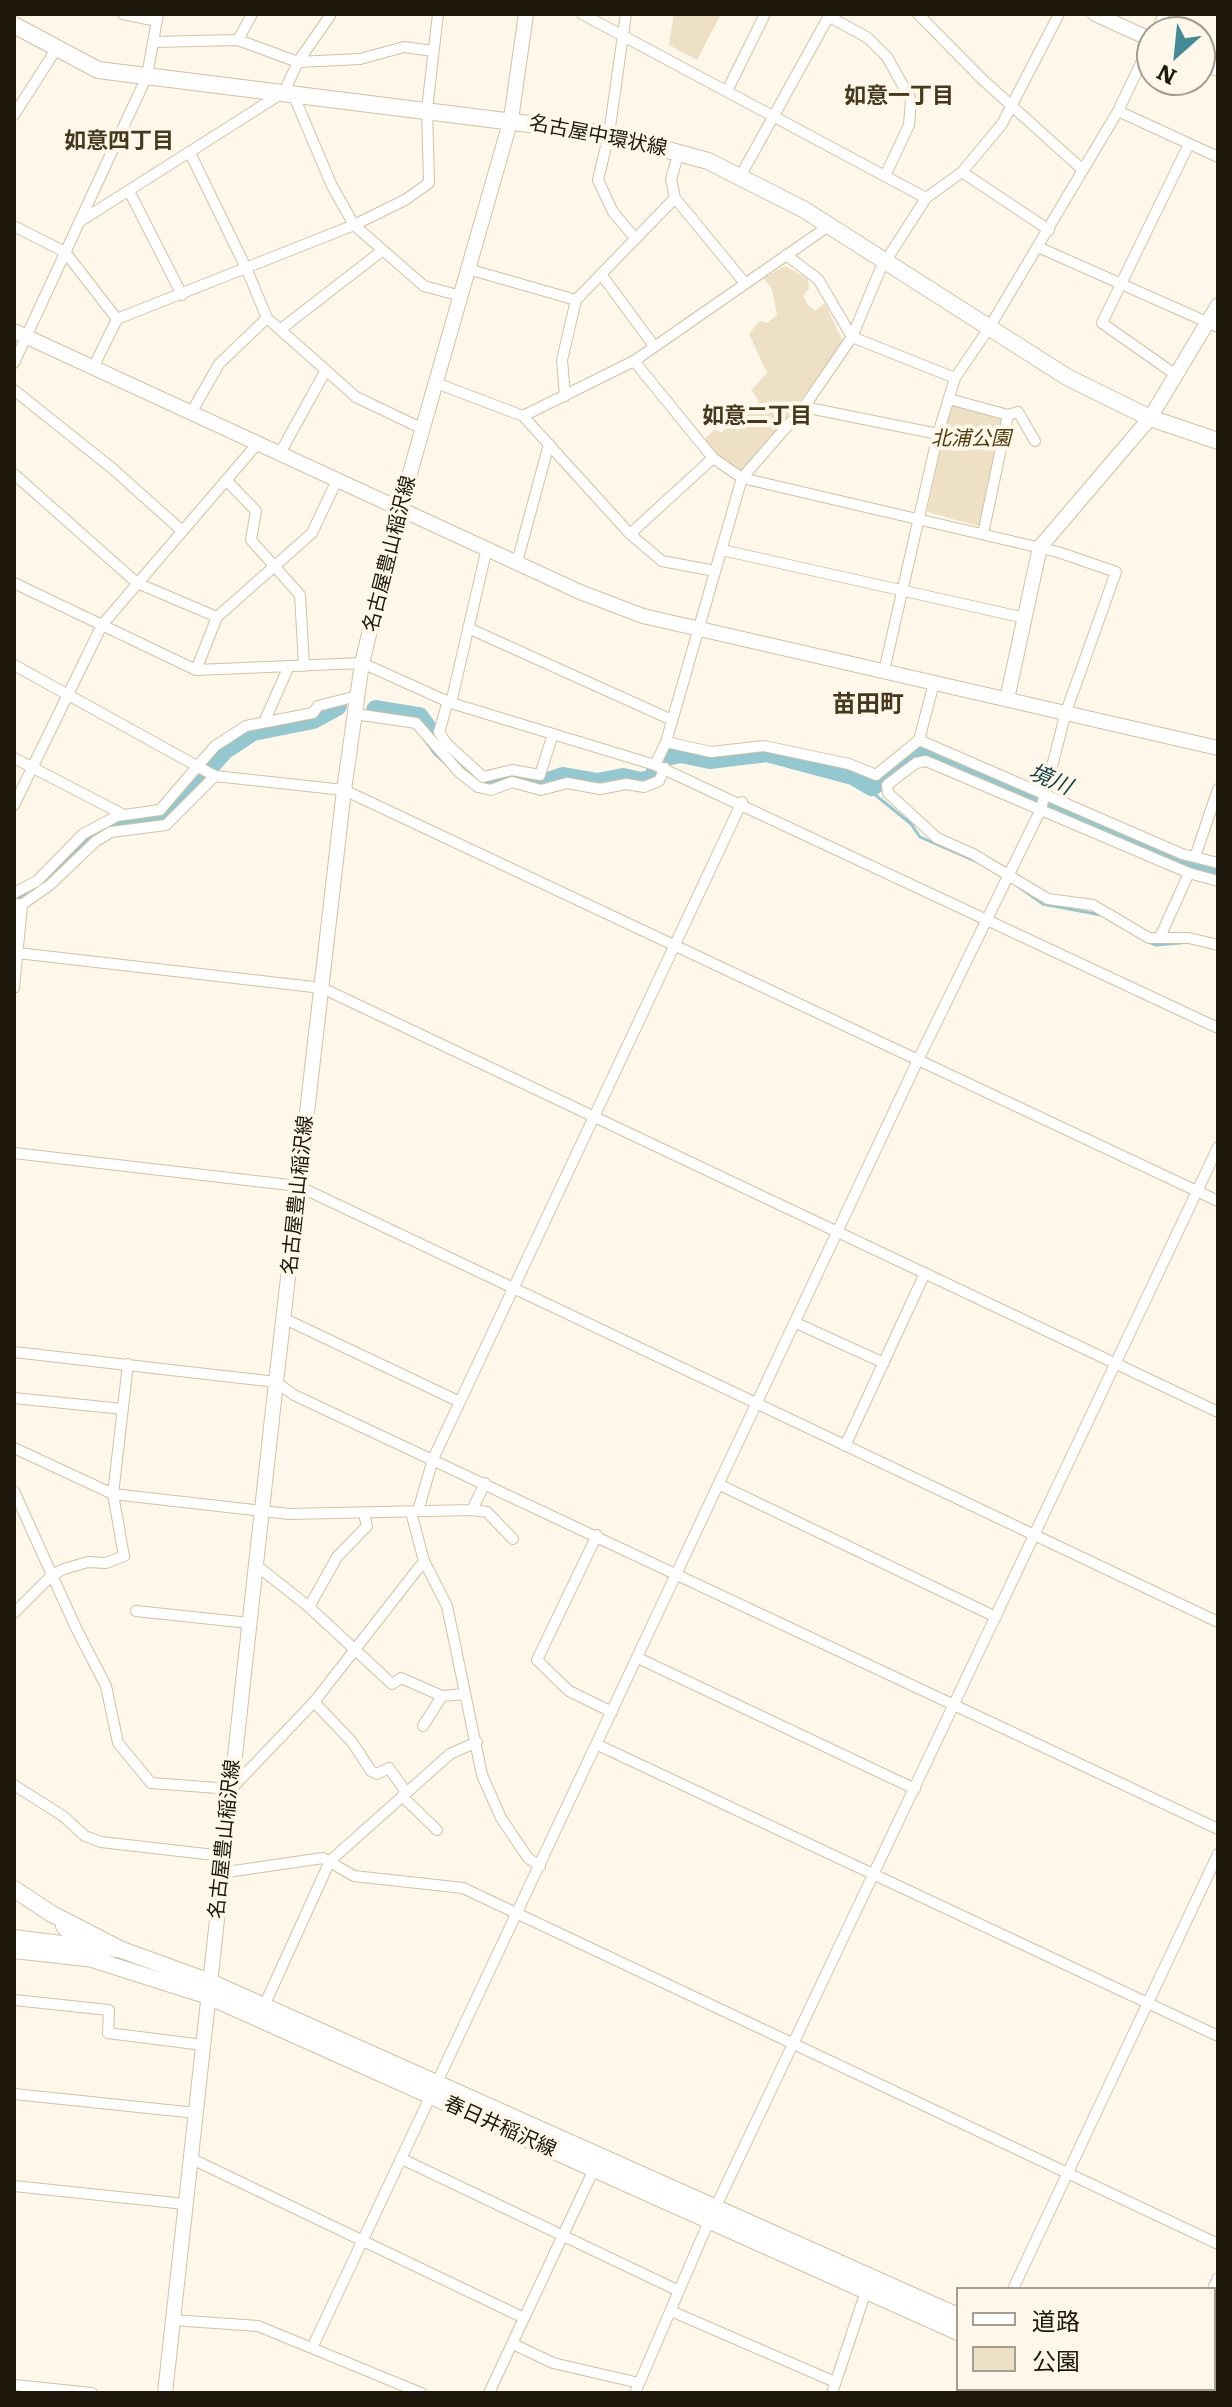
<!DOCTYPE html>
<html>
<head>
<meta charset="utf-8">
<style>
  body { margin:0 }
  #map { position:relative; width:1232px; height:2407px; overflow:hidden; background:#fef7ea; font-family:Literata,"Noto Sans JP",serif }
  canvas { display:block }
  .frame { position:absolute; inset:0; border:16px solid #1e180c; pointer-events:none }
  .legend { position:absolute; left:956px; top:2287px; width:260px; height:104px; box-sizing:border-box; background:#fef7ea; border:2px solid #a49e91; margin:0; padding:10px 14px; list-style:none; font-size:24px; color:#1e180c }
  .legend li { display:flex; align-items:center; gap:16px; height:40px }
  .legend b { width:40px; border:2px solid #a49e91 }
  .north { position:absolute; left:1136px; top:16px; width:80px; height:80px; box-sizing:border-box; background:#fef7ea; border:2px solid #a49e91; border-radius:50%; rotate:207deg; font-size:22px; font-weight:700; line-height:32px; text-align:center; color:#1e180c }
  .north::after { content:''; display:block; margin:auto; width:28px; height:36px; background:#448a95; clip-path:polygon(50% 0,100% 100%,50% 72%,0 100%) }
</style>
</head>
<body>
<div id="map">
<canvas width="1232" height="2407"></canvas>
<div class="frame"></div>
<ul class="legend">
<li><b style="height:10px;background:#fff"></b>道路</li>
<li><b style="height:22px;background:#eee0c5"></b>公園</li>
</ul>
<div class="north">N</div>
</div>
<script>
const g = document.querySelector('canvas').getContext('2d');
g.lineJoin = 'round';
function fillPath(path, color) {
  g.fillStyle = color;
  g.fill(path, 'evenodd');
}
function shape(rows) {
  const path = new Path2D();
  for (const r of rows) {
    path.moveTo(r[0], r[1]);
    for (let i = 2; i < r.length; i += 2) path.lineTo(r[i], r[i + 1]);
  }
  return path;
}
function trace(path, color, width, dash) {
  g.strokeStyle = color;
  g.lineWidth = width;
  g.lineCap = dash ? 'butt' : 'round';
  g.setLineDash(dash || []);
  g.stroke(path);
}
function write(font, color, halo, rows, align = 'center') {
  g.font = font + ' Literata,"Noto Sans JP",serif';
  g.lineWidth = 8;
  g.setLineDash([]);
  g.textBaseline = 'middle';
  g.strokeStyle = halo;
  g.fillStyle = color;
  for (const [text, x, y, turn = 0] of rows) {
    g.save();
    g.translate(x, y);
    g.rotate((+turn || 0) * Math.PI / 180);
    g.textAlign = isNaN(turn) ? turn : align;
    if (halo) g.strokeText(text, 0, 0);
    g.fillText(text, 0, 0);
    g.restore();
  }
}
fillPath(shape([
  [674,14,721,14,697,60,669,45],
  [785,266,808,279,809,289,803,295,808,305,815,311,825,303,843,342,796,407,742,471,737,471,713,454,703,441,715,429,721,433,746,408,749,410,759,401,751,390,767,373,749,334,759,321,767,323,777,315,772,290,764,278],
  [953,403,1002,417,1004,422,982,522,978,526,927,512,949,405]
]), '#eee0c5');
trace(shape([
  [872,786,873,793,911,824,920,837,975,861],
  [1019,887,1043,904,1101,915],
  [1149,942,1155,945,1181,943]
]), '#94c8d0', 3);
trace(shape([
  [376,710,419,717,441,748,480,783,513,776,542,784,563,777,598,783,623,778,640,782,651,780,656,773],
  [671,755,681,753,710,759,767,752,853,775,872,786,919,750,1184,863,1218,873],
  [14,903,41,885,87,839,110,827,164,817,224,750,253,731,313,719,337,706]
]), '#94c8d0', 20);
const street = shape([
  [123,14,157,21],
  [582,14,926,198],
  [626,14,609,134,598,180,613,212,634,237],
  [918,14,983,80,1083,170],
  [828,16,868,38,887,57,911,100,909,125,885,176],
  [1156,32,1164,14],
  [238,40,252,14],
  [153,42,238,40,298,62,360,59,404,47,433,51],
  [727,91,765,14],
  [293,94,332,186,354,225,424,286,461,296],
  [1118,111,1218,157],
  [14,115,57,48],
  [679,152,671,179,675,198,744,282],
  [190,153,247,270,267,318,356,397,423,429],
  [962,172,1049,230],
  [741,175,830,14],
  [129,191,182,295],
  [79,222,284,92,298,62,331,14],
  [14,226,65,252,117,319],
  [1038,247,1218,327],
  [786,255,818,279,852,337,955,378],
  [468,269,576,300],
  [601,274,654,346],
  [281,329,383,250],
  [14,363,147,76,158,14],
  [93,368,117,319,354,225,405,200,429,183,427,109,438,14],
  [1176,375,1102,323,1189,144],
  [436,383,523,416,630,534,662,561,715,571],
  [14,390,113,469,181,530],
  [565,396,562,360,576,300,675,198],
  [949,399,1008,415,983,534],
  [804,407,938,434],
  [191,413,219,364,267,318],
  [1008,415,1018,412,1035,441],
  [523,416,634,361,830,225],
  [280,453,326,370],
  [14,474,137,583,217,617],
  [226,480,256,511,251,540,300,595,304,666],
  [630,534,713,458],
  [722,550,1025,618],
  [517,562,549,444],
  [14,583,196,670,362,663,451,703,655,765,666,742,711,752,764,746,849,764,876,775,919,740,1182,854,1218,863],
  [468,628,672,720],
  [14,665,215,776,344,790,1218,1201],
  [196,670,217,617,312,533,337,480],
  [884,671,938,434,955,378,989,328,1118,111,1152,40],
  [448,701,439,732,446,743,483,777,512,770,540,775,553,734],
  [451,703,487,548],
  [355,714,416,723,459,772,478,787,491,790,512,782,541,790,567,783,600,789,626,784,644,787,659,781,665,768],
  [265,720,289,666],
  [919,740,934,683],
  [666,742,742,478,804,407,852,337,880,270,926,198,962,172,1002,124,1059,14],
  [14,758,124,815],
  [655,765,1218,1028],
  [14,805,102,625,258,443],
  [1195,857,1218,789],
  [1218,881,1189,873,926,761,916,763,887,785,888,793,937,838,973,854,1048,899,1093,905,1149,938,1189,938,1218,945],
  [14,893,37,881,83,834,117,816,160,810,215,746,246,726,313,713,318,706,357,696],
  [14,910,50,885,96,841,111,832,166,825,215,776],
  [1160,937,1189,873],
  [18,953,322,988,1218,1412],
  [14,988,22,906,18,904],
  [14,1153,298,1186,1218,1622],
  [285,1319,460,1402],
  [796,1323,884,1363],
  [14,1352,276,1382,294,1395,1218,1829],
  [14,1398,123,1409],
  [845,1446,925,1273],
  [14,1448,113,1494,289,1514,472,1510,487,1512,513,1539],
  [720,1485,996,1617],
  [14,1491,76,1628,106,1686,118,1743,151,1783,231,1789,314,1702,424,1561],
  [472,1510,485,1483],
  [418,1511,433,1459,742,802],
  [411,1512,424,1561,447,1606,482,1775,501,1818,528,1858,540,1866],
  [597,1535,537,1660,569,1691,612,1712],
  [256,1565,309,1607,392,1684,401,1678,442,1696,465,1694],
  [309,1607,337,1557,367,1526,364,1514],
  [136,1611,249,1623],
  [14,1613,52,1575,64,1569,88,1562,106,1563,124,1556,113,1494,128,1364],
  [638,1658,915,1789],
  [314,1702,352,1742,371,1771,377,1774,389,1768,406,1792],
  [423,1726,442,1696],
  [598,1745,1218,2036],
  [14,1785,63,1816,85,1836,101,1842,223,1856],
  [402,1796,437,1830],
  [220,1873,323,1858,354,1876,463,1888,1218,2244],
  [14,2000,109,2010,108,2033,203,2045],
  [264,2006,330,1861,450,1754,477,1742],
  [14,2094,196,2113],
  [190,2158,524,2318],
  [402,2159,679,2291],
  [14,2186,185,2204],
  [1013,2289,1218,1854],
  [1213,2289,1218,2278],
  [671,2311,835,2382],
  [172,2320,258,2326,421,2393],
  [513,2344,553,2363,639,2383],
  [312,2348,918,1060,1041,809,1066,712,1116,572,1058,552,742,478,713,458,634,361],
  [14,2385,92,2393],
  [489,2393,594,2169],
  [635,2393,709,2221,1218,1147],
  [832,2393,866,2291],
  [1053,2393,1054,2389],
  [1163,2393,1165,2389]
]);
const secondary = shape([
  [1095,14,1152,40],
  [1200,61,1218,69],
  [14,331,580,592,643,616,1218,748],
  [1007,699,1040,547,1150,418,1218,305],
  [14,1937,117,1950],
  [14,1951,95,1960],
  [165,2393,276,1382,344,790,362,663,400,508,511,119,526,14]
]);
const primary = shape([
  [14,25,98,70,609,134,708,161,803,209,1067,377,1150,418,1218,441],
  [14,1889,52,1914,122,1950,210,1982,958,2316],
  [64,1926,95,1960,208,1996,958,2332],
  [1086,2389,1095,2393],
  [1121,2389,1130,2393]
]);
trace(street, '#d2c2a2', 12);
trace(secondary, '#d2c2a2', 16);
trace(primary, '#d2c2a2', 18);
trace(street, '#fff', 10);
trace(secondary, '#fff', 14);
trace(primary, '#fff', 16);
write('20px', '#1e180c', '#fef7ea', [
  ["名古屋中環状線",598,136,11],
  ["名古屋豊山稲沢線",390,554,-76],
  ["名古屋豊山稲沢線",298,1195,-84],
  ["名古屋豊山稲沢線",225,1839,-84],
  ["春日井稲沢線",500,2127,24]
]);
write('italic 20px', '#4f3a0a', '#fef7ea', [
  ["北浦公園",971,439]
]);
write('bold 22px', '#46381d', '#fef7ea', [
  ["如意一丁目",899,97],
  ["如意四丁目",119,142],
  ["如意二丁目",757,417]
]);
write('italic 22px', '#134249', '#fef7ea', [
  ["境川",1050,780,23]
]);
write('bold 24px', '#46381d', '#fef7ea', [
  ["苗田町",868,705]
]);
</script>
</body>
</html>
